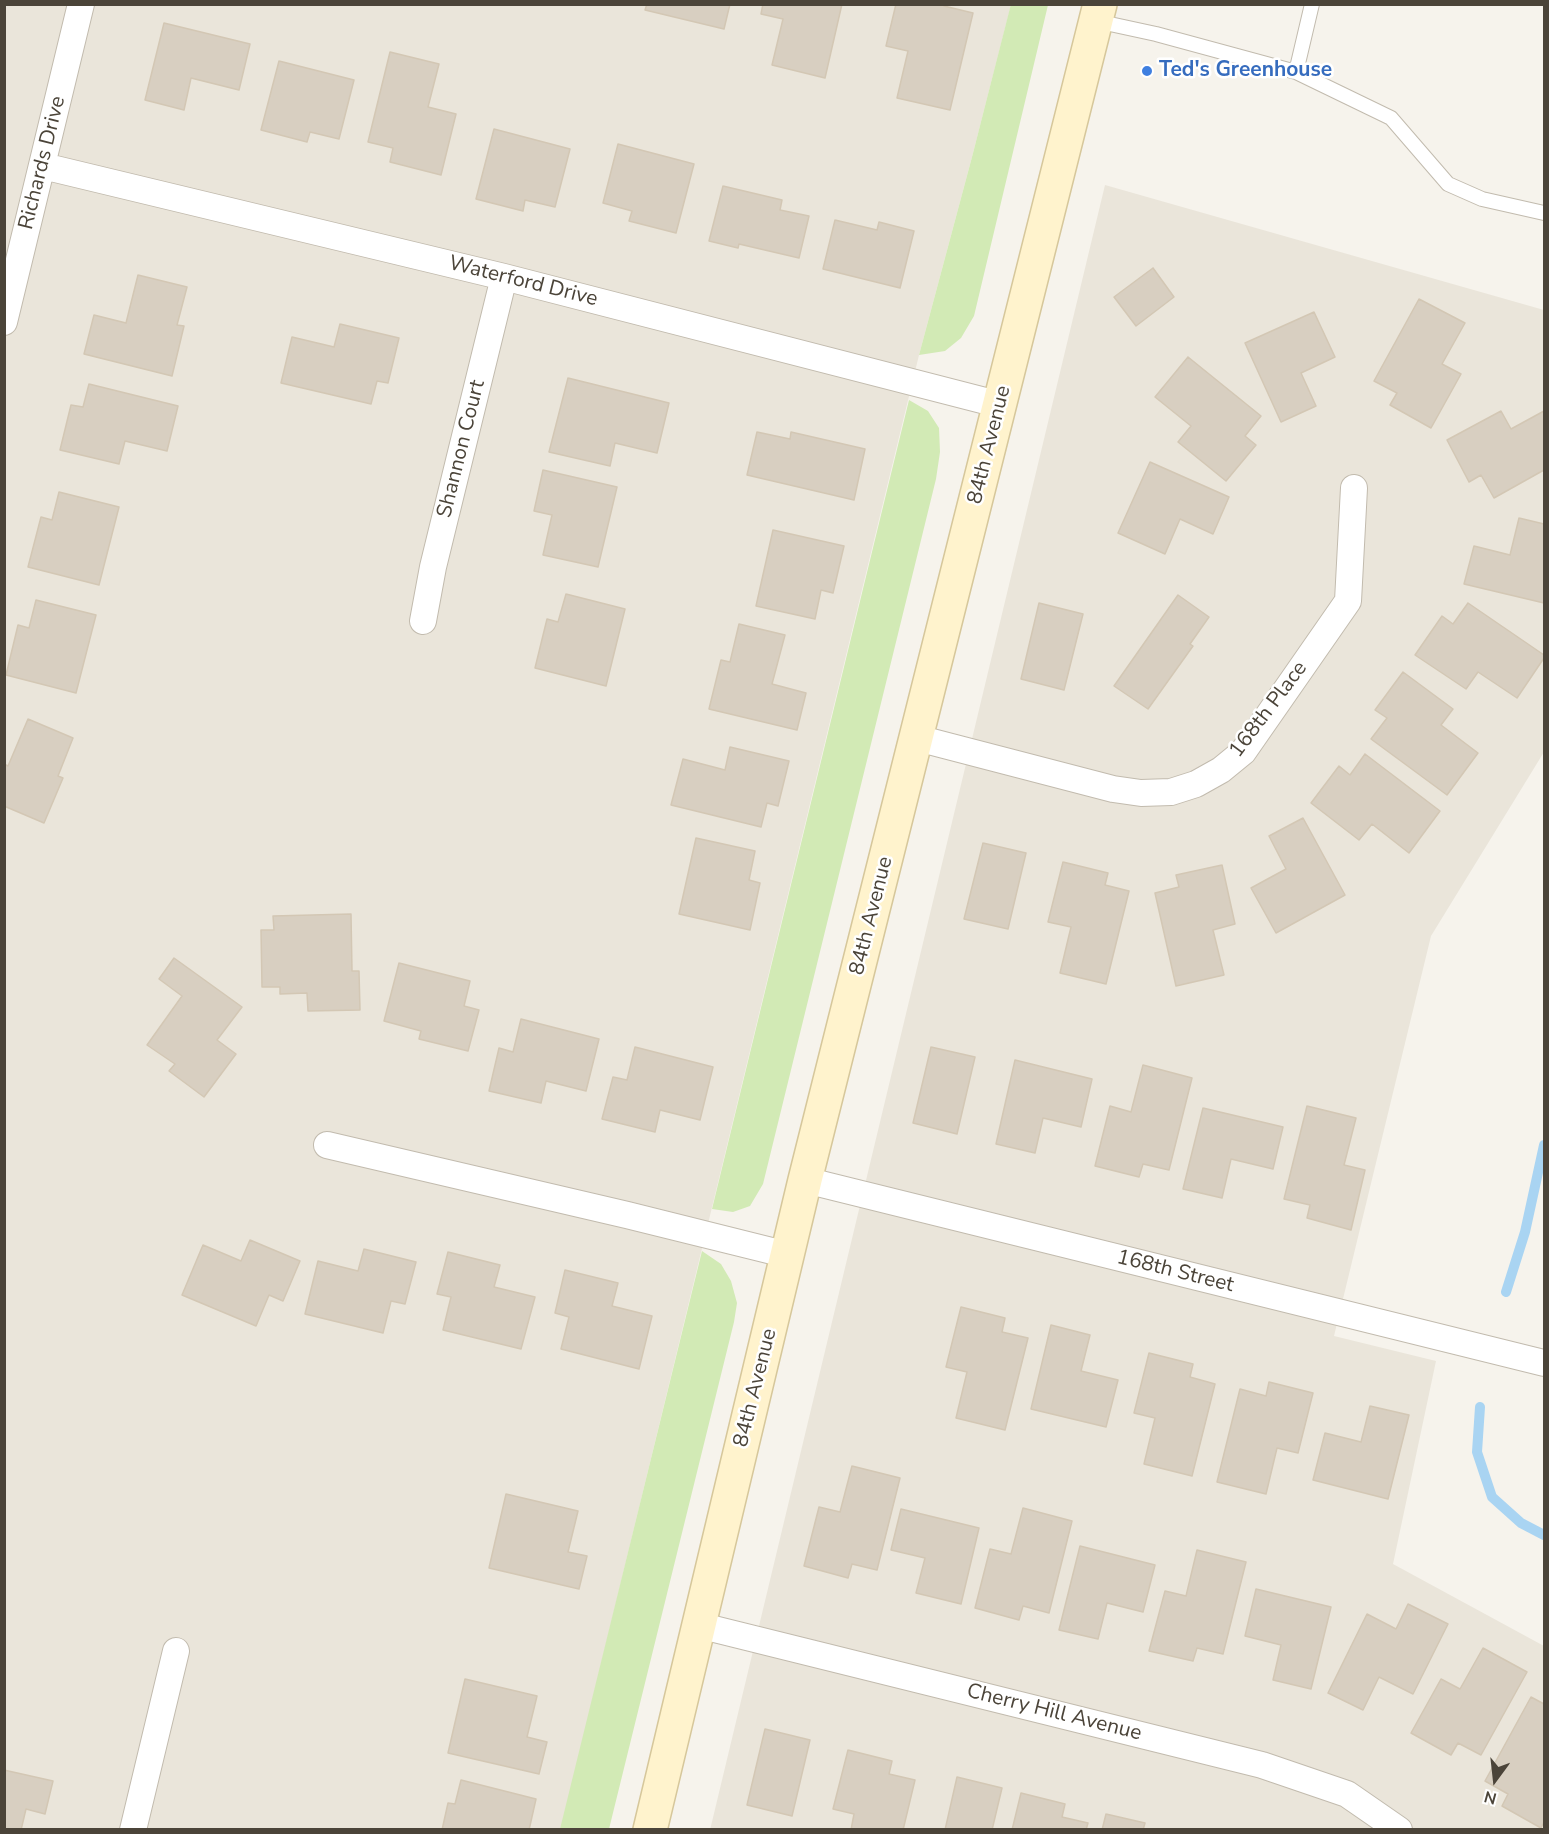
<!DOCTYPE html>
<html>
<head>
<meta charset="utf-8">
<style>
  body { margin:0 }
  #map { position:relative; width:1549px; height:1834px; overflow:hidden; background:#f6f3ec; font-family:"Nunito Sans",sans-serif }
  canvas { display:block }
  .frame { position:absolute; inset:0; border:6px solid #4b4439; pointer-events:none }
  .north { position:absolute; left:1465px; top:1750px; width:60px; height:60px; -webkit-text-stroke:4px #fff; paint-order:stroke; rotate:195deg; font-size:16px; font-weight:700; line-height:24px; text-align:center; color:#4b4439 }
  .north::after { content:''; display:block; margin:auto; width:21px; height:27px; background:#4b4439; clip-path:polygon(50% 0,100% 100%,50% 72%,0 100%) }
</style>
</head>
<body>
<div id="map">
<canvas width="1549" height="1834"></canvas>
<div class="frame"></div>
<div class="north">N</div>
</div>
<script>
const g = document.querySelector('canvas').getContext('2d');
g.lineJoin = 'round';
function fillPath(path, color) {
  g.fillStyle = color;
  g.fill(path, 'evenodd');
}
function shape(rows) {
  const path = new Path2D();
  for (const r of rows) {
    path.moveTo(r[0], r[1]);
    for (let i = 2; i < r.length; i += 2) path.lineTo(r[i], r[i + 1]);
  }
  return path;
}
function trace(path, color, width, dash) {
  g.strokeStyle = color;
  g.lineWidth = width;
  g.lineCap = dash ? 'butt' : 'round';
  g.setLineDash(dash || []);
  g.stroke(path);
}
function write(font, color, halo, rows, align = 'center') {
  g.font = font + ' "Nunito Sans",sans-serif';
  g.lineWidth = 5;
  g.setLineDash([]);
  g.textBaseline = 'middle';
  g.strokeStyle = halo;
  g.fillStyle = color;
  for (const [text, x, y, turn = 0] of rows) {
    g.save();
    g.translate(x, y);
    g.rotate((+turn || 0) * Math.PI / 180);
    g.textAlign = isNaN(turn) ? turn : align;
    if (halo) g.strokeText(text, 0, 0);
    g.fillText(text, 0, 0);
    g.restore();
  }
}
fillPath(shape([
  [5,5,1011,5,972,157,919,355,561,1829,5,1830],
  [1105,185,1544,310,1544,752,1431,936,1334,1336,1436,1361,1393,1564,1544,1646,1544,1829,710,1830]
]), '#eae5da');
fillPath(shape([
  [1011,4,1048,5,974,316,961,338,945,351,919,355,972,157],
  [909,400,928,411,939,428,940,452,936,479,763,1184,750,1206,733,1212,712,1209],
  [702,1251,721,1264,731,1281,737,1303,734,1322,609,1829,560,1829]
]), '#d2eab5');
trace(shape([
  [1506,1292,1525,1232,1544,1145],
  [1480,1407,1477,1452,1492,1497,1521,1523,1544,1535]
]), '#a9d4f2', 10);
const building = shape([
  [647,4,730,4,724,29,645,10,647,4],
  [763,4,842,4,825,78,772,65,783,19,761,14,763,4],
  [896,4,945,4,944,6,973,13,950,110,897,98,908,51,886,46,896,4],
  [164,23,250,44,239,90,191,78,184,110,145,100,164,23],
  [390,52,439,64,428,107,456,114,441,175,390,162,393,148,368,142,390,52],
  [279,61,354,80,339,139,310,132,307,142,261,130,279,61],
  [494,129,570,149,555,207,525,200,523,211,476,199,494,129],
  [618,144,694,164,676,233,629,221,632,211,603,203,618,144],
  [723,186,782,200,780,210,809,216,799,258,739,244,738,248,709,241,723,186],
  [835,220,877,230,879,222,914,231,900,288,823,269,835,220],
  [1153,268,1174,297,1136,326,1114,297,1153,268],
  [138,275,187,287,177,325,184,326,172,376,84,354,94,315,126,323,138,275],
  [1419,299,1465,323,1442,364,1461,374,1431,428,1390,405,1397,393,1374,381,1419,299],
  [1314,312,1335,357,1301,373,1316,406,1281,422,1245,343,1314,312],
  [340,324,399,338,388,383,377,381,371,404,281,383,292,337,334,347,340,324],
  [1188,357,1261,416,1245,436,1256,445,1226,481,1178,442,1191,426,1155,397,1188,357],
  [568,378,669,403,657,453,615,443,610,466,549,452,568,378],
  [89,384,178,406,167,451,125,441,119,464,60,450,71,405,83,407,89,384],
  [1501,411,1511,429,1544,411,1544,470,1494,498,1481,475,1469,482,1447,440,1501,411],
  [757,432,790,439,791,432,865,449,854,500,747,475,757,432],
  [1150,462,1229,497,1213,534,1180,519,1165,554,1118,533,1150,462],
  [543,470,617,487,598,567,543,555,552,515,534,511,543,470],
  [59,492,119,507,99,585,28,567,41,517,52,520,59,492],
  [1519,518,1544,524,1544,603,1464,584,1474,546,1510,555,1519,518],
  [773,530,844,546,833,593,821,590,815,619,756,606,773,530],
  [566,594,625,609,606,686,535,668,547,619,558,622,566,594],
  [1178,595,1209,617,1190,644,1193,646,1148,709,1114,686,1178,595],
  [36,600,96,615,76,693,6,675,18,625,29,628,36,600],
  [1039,603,1083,614,1064,690,1021,679,1039,603],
  [1468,603,1544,655,1544,658,1517,698,1478,672,1466,689,1415,655,1442,616,1453,624,1468,603],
  [739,624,785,635,772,684,806,693,797,730,709,709,721,660,730,662,739,624],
  [1403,672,1453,709,1441,725,1478,753,1447,795,1371,739,1387,718,1375,710,1403,672],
  [28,719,73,738,58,776,63,778,44,823,4,806,4,764,8,766,28,719],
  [730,747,789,761,778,806,767,803,761,827,671,805,683,759,725,770,730,747],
  [1365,754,1440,811,1409,853,1372,824,1359,840,1311,803,1339,766,1350,775,1365,754],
  [1303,818,1345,895,1276,933,1251,888,1286,869,1269,836,1303,818],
  [696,838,755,851,749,880,760,883,750,930,679,914,696,838],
  [983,843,1026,853,1008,929,964,919,983,843],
  [1063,862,1108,873,1105,885,1129,891,1106,984,1060,973,1071,927,1048,922,1063,862],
  [1222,865,1235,924,1213,930,1224,975,1176,986,1155,893,1179,887,1176,875,1222,865],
  [351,914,352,971,359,971,360,1010,308,1011,307,993,280,994,280,987,262,987,261,930,274,930,273,916,351,914],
  [174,958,242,1007,217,1040,236,1054,204,1097,169,1071,175,1064,147,1045,182,996,159,979,174,958],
  [399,963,470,981,464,1006,479,1010,468,1051,419,1039,421,1031,384,1021,399,963],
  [521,1019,599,1039,586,1091,546,1081,541,1103,489,1091,499,1048,513,1052,521,1019],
  [635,1047,713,1067,700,1120,660,1110,655,1132,602,1119,613,1077,627,1080,635,1047],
  [931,1047,975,1057,957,1134,913,1123,931,1047],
  [1015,1060,1092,1079,1081,1127,1043,1118,1035,1153,996,1144,1015,1060],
  [1143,1065,1192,1078,1169,1170,1143,1164,1139,1177,1095,1166,1110,1106,1131,1112,1143,1065],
  [1307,1106,1356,1118,1344,1165,1365,1170,1351,1230,1307,1218,1310,1205,1284,1199,1307,1106],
  [1203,1108,1283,1127,1273,1169,1231,1159,1222,1198,1183,1189,1203,1108],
  [250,1240,300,1261,283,1301,269,1295,256,1326,182,1295,203,1245,241,1261,250,1240],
  [364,1249,416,1262,405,1304,391,1301,383,1333,305,1314,318,1261,358,1271,364,1249],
  [448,1252,500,1265,494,1287,535,1297,521,1349,443,1330,451,1297,437,1294,448,1252],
  [565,1270,618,1283,612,1306,652,1316,639,1369,561,1349,569,1317,555,1313,565,1270],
  [961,1307,1005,1318,1002,1332,1028,1338,1005,1430,956,1418,967,1372,946,1367,961,1307],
  [1051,1325,1090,1335,1081,1371,1118,1380,1106,1427,1031,1409,1051,1325],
  [1149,1353,1193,1364,1190,1377,1215,1384,1192,1476,1144,1464,1155,1418,1134,1413,1149,1353],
  [1269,1382,1313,1393,1298,1453,1277,1448,1266,1494,1217,1482,1240,1389,1266,1396,1269,1382],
  [1370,1406,1409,1415,1388,1499,1313,1480,1325,1433,1361,1442,1370,1406],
  [852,1466,900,1478,877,1570,852,1564,848,1578,804,1566,819,1507,840,1512,852,1466],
  [506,1494,578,1511,568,1552,587,1556,579,1589,489,1568,506,1494],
  [1023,1508,1072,1521,1049,1613,1023,1606,1019,1620,975,1608,990,1549,1011,1554,1023,1508],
  [901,1509,979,1528,961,1604,916,1593,925,1558,891,1550,901,1509],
  [1080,1546,1155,1565,1143,1612,1107,1603,1098,1639,1059,1630,1080,1546],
  [1197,1550,1246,1562,1223,1654,1197,1648,1193,1661,1149,1651,1165,1591,1186,1596,1197,1550],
  [1256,1589,1331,1607,1311,1689,1273,1680,1281,1645,1245,1636,1256,1589],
  [1408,1604,1448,1624,1413,1694,1379,1677,1363,1710,1328,1693,1367,1614,1396,1629,1408,1604],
  [1483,1648,1527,1672,1481,1755,1458,1743,1451,1755,1411,1733,1441,1679,1460,1689,1483,1648],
  [465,1679,537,1696,527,1737,547,1742,539,1774,448,1753,465,1679],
  [1531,1697,1544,1704,1544,1822,1541,1828,1502,1806,1508,1794,1485,1781,1531,1697],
  [765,1729,810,1740,792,1816,747,1805,765,1729],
  [848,1750,892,1761,889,1774,915,1780,903,1830,851,1830,854,1814,833,1809,848,1750],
  [4,1770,53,1781,45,1814,26,1809,21,1830,4,1830,4,1770],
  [957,1777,1002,1788,992,1830,945,1830,957,1777],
  [461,1780,536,1799,529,1830,442,1830,448,1803,455,1804,461,1780],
  [1021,1793,1065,1804,1062,1817,1088,1823,1086,1830,1012,1830,1021,1793],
  [1106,1814,1145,1823,1143,1830,1102,1830,1106,1814]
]);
fillPath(building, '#d8cfc1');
trace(building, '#d3c7b4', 1.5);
const lane = shape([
  [1096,21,1156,34,1296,72,1391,118,1448,184,1482,199,1544,213],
  [1296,72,1312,4]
]);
const street = shape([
  [43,166,504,277,1001,405],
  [4,322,81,4],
  [423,621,433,567,504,277],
  [917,738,1113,789,1141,793,1171,792,1196,784,1221,770,1243,752,1348,601,1354,488],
  [327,1145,627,1215,788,1255],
  [805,1180,1544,1363],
  [698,1625,1262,1765,1347,1794,1399,1830],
  [133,1830,176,1651]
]);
const secondary = shape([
  [650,1830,805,1180,1100,4]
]);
trace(lane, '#c2bbae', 16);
trace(street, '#c2bbae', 28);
trace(secondary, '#d6c79b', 36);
trace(lane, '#fff', 14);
trace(street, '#fff', 26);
trace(secondary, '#fff3cd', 33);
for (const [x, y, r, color] of [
  [1147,71,6,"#3f7fe0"]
]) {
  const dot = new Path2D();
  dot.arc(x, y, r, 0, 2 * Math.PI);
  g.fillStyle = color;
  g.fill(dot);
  trace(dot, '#fff', 2);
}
write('bold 21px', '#366cbe', '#fff', [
  ["Ted's Greenhouse",1159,71]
], 'left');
write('21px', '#4b4439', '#fff', [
  ["Richards Drive",43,163,-76],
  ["Waterford Drive",523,282,14],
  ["84th Avenue",990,445,-76],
  ["Shannon Court",462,449,-76],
  ["168th Place",1269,710,-53],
  ["84th Avenue",872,916,-76],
  ["168th Street",1175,1272,14],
  ["84th Avenue",756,1388,-76],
  ["Cherry Hill Avenue",1054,1713,14]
]);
</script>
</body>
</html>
